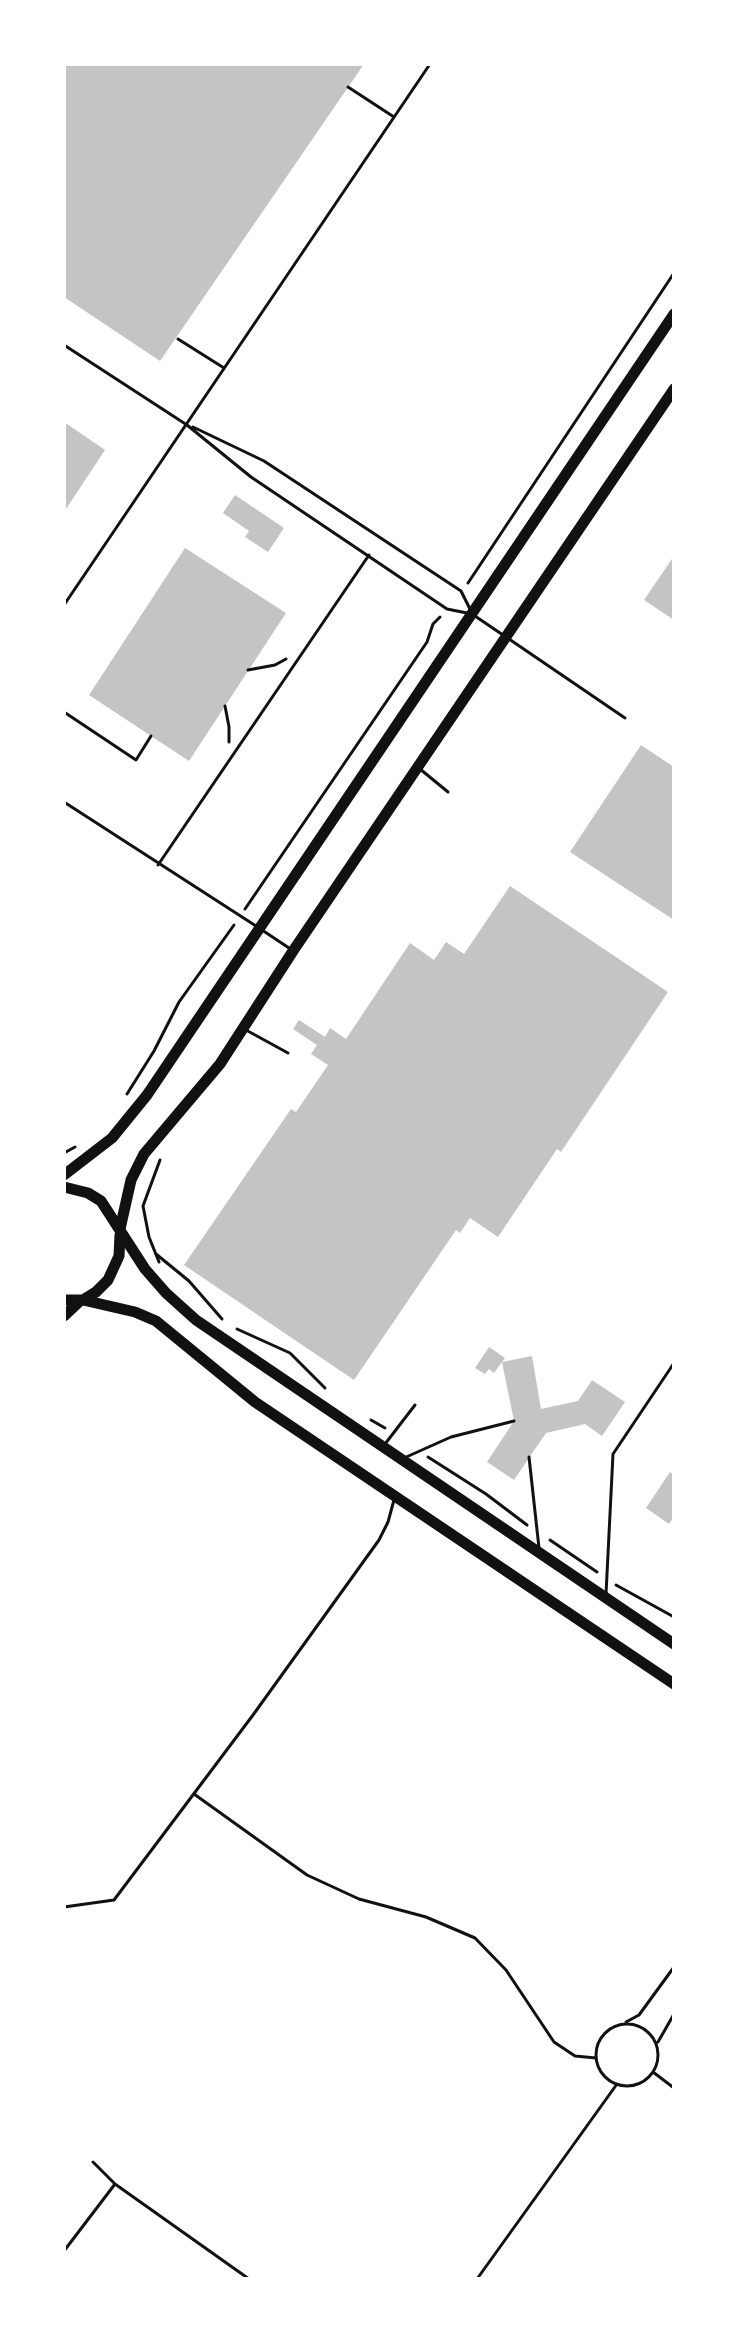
<!DOCTYPE html>
<html>
<head>
<meta charset="utf-8">
<style>
  body { margin:0 }
  #map { position:relative; width:738px; height:2343px; overflow:hidden; background:#fff; font-family:Georgia,serif }
  canvas { display:block }
  .frame { position:absolute; inset:0; border:66px solid #fff; pointer-events:none }
</style>
</head>
<body>
<div id="map">
<canvas width="738" height="2343"></canvas>
<div class="frame"></div>
</div>
<script>
const g = document.querySelector('canvas').getContext('2d');
g.lineJoin = 'round';
function fillPath(path, color) {
  g.fillStyle = color;
  g.fill(path, 'evenodd');
}
function shape(rows) {
  const path = new Path2D();
  for (const r of rows) {
    if (r.length === 3) {
      path.moveTo(r[0] + r[2], r[1]);
      path.arc(r[0], r[1], r[2], 0, 2 * Math.PI);
      continue;
    }
    path.moveTo(r[0], r[1]);
    for (let i = 2; i < r.length; i += 2) path.lineTo(r[i], r[i + 1]);
  }
  return path;
}
function trace(path, color, width, dash) {
  g.strokeStyle = color;
  g.lineWidth = width;
  g.lineCap = dash ? 'butt' : 'round';
  g.setLineDash(dash || []);
  g.stroke(path);
}
fillPath(shape([
  [64,64,364,64,160,361,64,297],
  [64,422,105,450,64,512],
  [235,495,284,528,268,552,245,537,249,531,223,513],
  [185,548,286,613,189,761,89,695],
  [674,556,674,620,644,600],
  [641,745,674,767,674,920,570,852],
  [510,886,668,992,561,1152,557,1149,498,1237,470,1218,460,1233,456,1230,354,1380,184,1265,291,1109,296,1112,328,1065,311,1054,317,1045,293,1029,299,1020,325,1037,330,1028,346,1039,410,943,434,960,446,942,464,954],
  [489,1347,505,1358,494,1373,489,1369,485,1374,475,1368],
  [532,1356,541,1409,578,1401,592,1380,625,1402,602,1436,585,1424,546,1433,514,1480,487,1462,514,1421,502,1362],
  [670,1472,674,1475,674,1517,669,1524,646,1508]
]), '#c4c4c4');
trace(shape([
  [468,583,674,273],
  [248,670,275,665,286,659],
  [225,706,229,727,229,742],
  [245,909,427,642,433,624,440,617],
  [127,1094,154,1051,179,1002,234,925],
  [64,1153,75,1147],
  [156,1254,189,1281,222,1319],
  [159,1262,149,1237,143,1206,160,1160],
  [237,1329,290,1353,325,1388],
  [371,1420,385,1428],
  [428,1457,486,1494,527,1525],
  [550,1540,597,1572],
  [616,1585,674,1617],
  [674,2047,674,2067]
]), '#111', 3);
trace(shape([
  [348,87,394,117],
  [178,339,224,368],
  [64,345,187,425,251,477,447,609,472,614,503,635],
  [193,427,264,461,461,591,471,611],
  [64,605,430,64],
  [509,639,625,718],
  [64,712,136,760,151,736],
  [420,769,448,792],
  [64,802,256,926],
  [158,865,369,555],
  [262,930,289,948],
  [246,1030,288,1053],
  [385,1444,415,1405],
  [529,1457,539,1548],
  [404,1458,451,1437,514,1421],
  [606,1594,613,1454,674,1363],
  [194,1794,307,1875,359,1899,426,1917,475,1938,506,1970,554,2042,575,2056,596,2058],
  [64,1907,114,1900,253,1715,379,1540,388,1522,394,1500],
  [626,2022,639,2015,674,1967],
  [627,2055,31],
  [658,2042,674,2014],
  [653,2072,674,2088],
  [93,2162,115,2184,249,2279],
  [64,2251,115,2184],
  [477,2279,617,2084]
]), '#111', 3);
trace(shape([
  [64,1175,112,1138,147,1095,674,314],
  [64,1187,88,1193,101,1201,145,1269,166,1293,196,1320,674,1644],
  [120,1229,131,1180,144,1154,220,1064,293,951,674,389],
  [64,1300,83,1300,96,1292,108,1280,119,1256,120,1235],
  [83,1300,135,1312,156,1321,255,1402,674,1684],
  [64,1316,81,1300]
]), '#111', 11);
</script>
</body>
</html>
